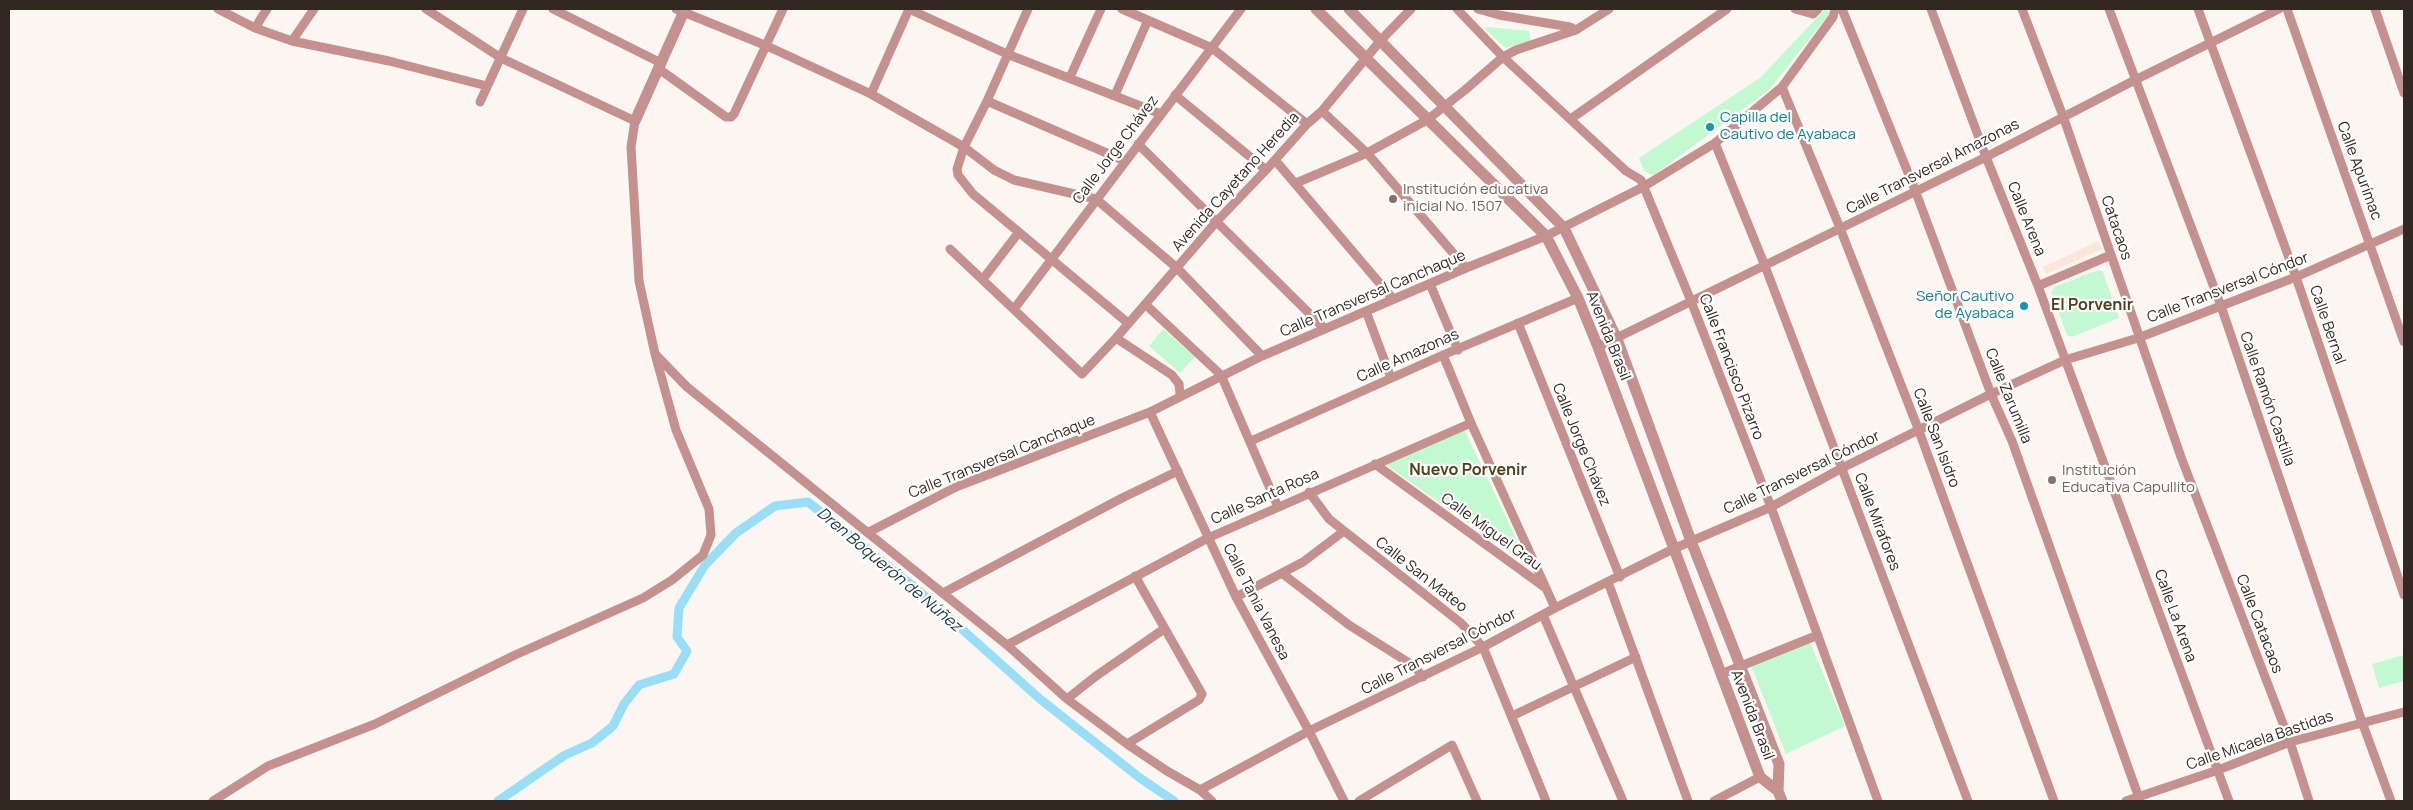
<!DOCTYPE html>
<html>
<head>
<meta charset="utf-8">
<style>
  body { margin:0 }
  #map { position:relative; width:2413px; height:810px; overflow:hidden; background:#fcf6f3; font-family:Manrope,sans-serif }
  canvas { display:block }
  .frame { position:absolute; inset:0; border:10px solid #332721; pointer-events:none }
</style>
</head>
<body>
<div id="map">
<canvas width="2413" height="810"></canvas>
<div class="frame"></div>
</div>
<script>
const g = document.querySelector('canvas').getContext('2d');
g.lineJoin = 'round';
function fillPath(path, color) {
  g.fillStyle = color;
  g.fill(path, 'evenodd');
}
function shape(rows) {
  const path = new Path2D();
  for (const r of rows) {
    path.moveTo(r[0], r[1]);
    for (let i = 2; i < r.length; i += 2) path.lineTo(r[i], r[i + 1]);
  }
  return path;
}
function trace(path, color, width, dash) {
  g.strokeStyle = color;
  g.lineWidth = width;
  g.lineCap = dash ? 'butt' : 'round';
  g.setLineDash(dash || []);
  g.stroke(path);
}
function write(font, color, halo, rows, align = 'center') {
  g.font = font + ' Manrope,sans-serif';
  g.lineWidth = 4.5;
  g.setLineDash([]);
  g.textBaseline = 'middle';
  g.strokeStyle = halo;
  g.fillStyle = color;
  for (const [text, x, y, turn = 0] of rows) {
    g.save();
    g.translate(x, y);
    g.rotate((+turn || 0) * Math.PI / 180);
    g.textAlign = isNaN(turn) ? turn : align;
    if (halo) g.strokeText(text, 0, 0);
    g.fillText(text, 0, 0);
    g.restore();
  }
}
fillPath(shape([
  [2098,241,2102,249,2046,274,2043,267]
]), '#fce5d9');
fillPath(shape([
  [1825,9,1830,13,1769,90,1655,174,1652,175,1644,171,1639,158,1760,78],
  [1487,27,1529,31,1531,41,1505,48,1485,29],
  [2098,270,2103,272,2119,318,2072,337,2067,335,2051,293,2054,287],
  [1163,329,1195,357,1180,373,1149,346],
  [1464,429,1525,557,1520,560,1385,464],
  [1807,635,1845,726,1786,754,1749,661],
  [2404,655,2404,681,2379,688,2372,664]
]), '#c2f9d1');
trace(shape([
  [498,801,565,755,592,743,613,726,624,704,639,685,674,674,687,651,677,637,679,608,705,565,736,533,775,506,808,502,918,590,1040,699,1140,778,1174,801]
]), '#98def7', 9);
trace(shape([
  [218,9,255,28,292,41,389,61,487,86],
  [426,9,501,58,635,121,631,147,639,281,655,354,687,387,1007,645,1067,699,1127,744,1167,771,1200,790,1212,801],
  [553,9,661,63],
  [676,9,767,46,871,94,964,147,994,170,1014,180,1096,199,1177,268,1262,356],
  [909,9,1007,54,1161,114],
  [1028,9,987,101,964,147,957,169,958,175,973,194,1128,323],
  [1122,9,1212,48,1307,124],
  [1457,9,1503,57,1626,171,1641,180,1691,301,1771,507,1878,801],
  [1478,9,1499,15,1570,27,1576,30],
  [1795,9,1813,14,1818,9],
  [1842,9,1915,190,1991,394,2012,441,2139,798],
  [1931,9,1986,157,2038,286,2229,801],
  [2022,9,2063,116,2181,457,2290,742,2309,801],
  [2109,9,2221,306,2362,722,2391,801],
  [2198,9,2296,277,2404,595],
  [2287,9,2404,342],
  [2375,9,2404,93],
  [255,28,267,9],
  [292,41,314,9],
  [659,69,726,117,731,117,734,114,783,9],
  [1070,77,1101,9],
  [1782,87,1840,228,1919,431,2054,801],
  [871,94,909,9],
  [1115,95,1148,20],
  [1175,95,1266,170],
  [987,101,1125,161],
  [480,102,523,9],
  [1322,111,1367,153,1466,268],
  [1572,118,1727,9],
  [1715,143,1765,266,1968,801],
  [1138,144,1325,329],
  [1275,160,1393,299],
  [1296,183,1367,153,1427,120,1465,90,1503,57,1516,50,1576,30,1609,9],
  [950,249,1082,374,1116,338,1217,221,1266,170,1307,124,1322,111,1381,40,1411,9],
  [983,279,1019,232],
  [1430,284,1458,350],
  [2038,286,2111,255],
  [1145,304,1221,375,1278,507],
  [1014,309,1241,9],
  [1366,311,1391,378],
  [1518,323,1620,577],
  [1116,338,1172,375,1179,384,1180,394],
  [1598,347,1986,157,2135,80,2279,9],
  [1443,355,1471,423,1555,608],
  [1150,412,1236,597,1309,731,1344,801],
  [1251,441,1443,355,1578,298],
  [1375,464,1543,586],
  [1309,492,1329,519,1461,623,1483,647,1546,801],
  [869,532,956,487,1150,412,1262,356,1466,268,1546,236,1643,187,1715,143,1782,87,1833,17,1835,9],
  [1283,574,1349,625,1414,666,1423,677],
  [1608,582,1688,801],
  [943,593,1122,498,1178,471],
  [1236,597,1303,562,1344,531],
  [1543,615,1623,801],
  [1007,645,1208,538,1471,423],
  [1721,674,1818,635],
  [1067,699,1096,676,1164,629],
  [1512,716,1636,657],
  [1127,744,1199,700,1202,694,1135,576],
  [1200,790,1309,731,1483,647,1555,608,1673,549,1771,507,1842,468,1991,394,2065,360,2138,338,2296,277,2404,229],
  [213,801,268,766,375,724,515,655,643,598,672,580,703,555,711,535,709,509,676,430,655,354],
  [1359,801,1452,745,1477,801],
  [1714,801,1760,777],
  [2126,801,2218,770,2290,742,2404,712]
]), '#c4918e', 9);
trace(shape([
  [1316,9,1546,236,1578,298,1598,347,1760,777,1778,791],
  [1349,9,1564,228,1617,339,1691,541,1779,764,1778,791,1782,801],
  [635,121,685,9]
]), '#c4918e', 11);
for (const [x, y, r, color] of [
  [1710,127,5,"#0f9aa8"],
  [1393,199,5,"#8d6e63"],
  [2024,306,5,"#0f9aa8"],
  [2052,480,5,"#8d6e63"]
]) {
  const dot = new Path2D();
  dot.arc(x, y, r, 0, 2 * Math.PI);
  g.fillStyle = color;
  g.fill(dot);
  trace(dot, '#fff', 2);
}
write('15px', '#0d838f', '#fff', [
  ["Capilla del",1720,118],
  ["Cautivo de Ayabaca",1720,135],
  ["Señor Cautivo",2014,297,"right"],
  ["de Ayabaca",2014,314,"right"]
], 'left');
write('15px', '#332721', '#fff', [
  ["Calle Jorge Chávez",1116,150,-53],
  ["Calle Transversal Amazonas",1933,167,-27],
  ["Calle Apurímac",2359,171,70],
  ["Avenida Cayetano Heredia",1236,182,-48],
  ["Calle Arena",2026,219,68],
  ["Catacaos",2116,228,71],
  ["Calle Transversal Cóndor",2228,288,-21],
  ["Calle Transversal Canchaque",1373,294,-23],
  ["Calle Bernal",2327,325,71],
  ["Avenida Brasil",1608,336,68],
  ["Calle Amazonas",1408,356,-24],
  ["Calle Francisco Pizarro",1731,367,69],
  ["Calle Zarumilla",2008,396,68],
  ["Calle Ramón Castilla",2267,399,71],
  ["Calle San Isidro",1936,438,69],
  ["Calle Jorge Chávez",1581,445,68],
  ["Calle Transversal Canchaque",1002,457,-22],
  ["Calle Transversal Cóndor",1802,473,-26],
  ["Calle Santa Rosa",1265,497,-24],
  ["Calle Mirafores",1877,522,69],
  ["Calle Miguel Grau",1491,532,36],
  ["Calle San Mateo",1421,575,38],
  ["Calle Tania Vanesa",1256,602,63],
  ["Calle La Arena",2175,616,70],
  ["Calle Catacaos",2259,624,69],
  ["Calle Transversal Cóndor",1439,652,-27],
  ["Avenida Brasil",1752,715,69],
  ["Calle Micaela Bastidas",2260,741,-19]
]);
write('15px', '#785e54', '#fff', [
  ["Institución educativa",1403,190],
  ["inicial No. 1507",1403,207],
  ["Institución",2062,471],
  ["Educativa Capullito",2062,488]
], 'left');
write('bold 16px', '#4e4119', '#fff', [
  ["El Porvenir",2092,306],
  ["Nuevo Porvenir",1468,471]
]);
write('italic 16px', '#133540', '#fff', [
  ["Dren Boquerón de Núñez",889,570,40]
]);
</script>
</body>
</html>
